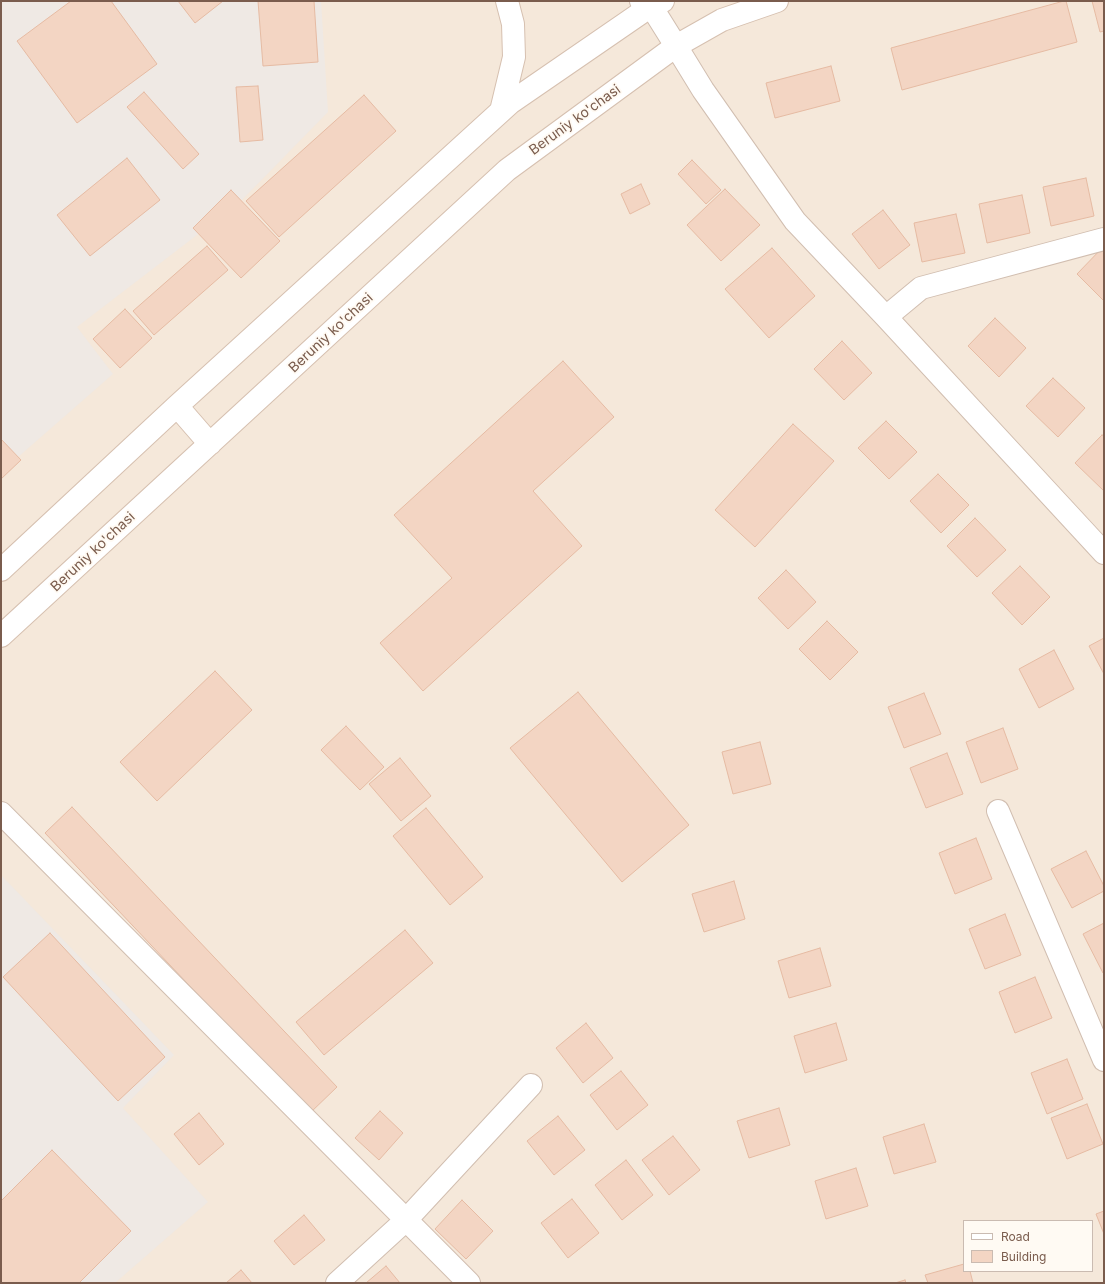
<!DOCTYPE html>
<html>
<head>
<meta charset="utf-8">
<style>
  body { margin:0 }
  #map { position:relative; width:1105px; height:1284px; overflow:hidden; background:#fdf6ec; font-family:Inter,sans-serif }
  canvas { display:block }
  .frame { position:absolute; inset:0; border:2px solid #7a5c4d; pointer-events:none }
  .legend { position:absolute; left:963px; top:1220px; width:130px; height:52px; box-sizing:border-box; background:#fffaf3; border:1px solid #cabbb1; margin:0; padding:5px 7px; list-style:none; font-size:12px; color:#7a5c4d }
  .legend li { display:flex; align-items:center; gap:8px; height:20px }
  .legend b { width:20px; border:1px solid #cabbb1 }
</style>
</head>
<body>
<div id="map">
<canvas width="1105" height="1284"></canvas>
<div class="frame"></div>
<ul class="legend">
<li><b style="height:5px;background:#fff"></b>Road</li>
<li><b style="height:11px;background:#f3d5c3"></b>Building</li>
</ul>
</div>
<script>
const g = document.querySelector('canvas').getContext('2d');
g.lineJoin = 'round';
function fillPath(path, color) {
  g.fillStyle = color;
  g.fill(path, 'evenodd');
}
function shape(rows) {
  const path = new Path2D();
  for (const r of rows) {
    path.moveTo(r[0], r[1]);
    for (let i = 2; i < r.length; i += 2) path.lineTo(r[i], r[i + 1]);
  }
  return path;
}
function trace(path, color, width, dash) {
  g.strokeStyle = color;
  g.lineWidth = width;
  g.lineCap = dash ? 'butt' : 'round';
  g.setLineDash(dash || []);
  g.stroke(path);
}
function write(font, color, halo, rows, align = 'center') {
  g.font = font + ' Inter,sans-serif';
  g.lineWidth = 3.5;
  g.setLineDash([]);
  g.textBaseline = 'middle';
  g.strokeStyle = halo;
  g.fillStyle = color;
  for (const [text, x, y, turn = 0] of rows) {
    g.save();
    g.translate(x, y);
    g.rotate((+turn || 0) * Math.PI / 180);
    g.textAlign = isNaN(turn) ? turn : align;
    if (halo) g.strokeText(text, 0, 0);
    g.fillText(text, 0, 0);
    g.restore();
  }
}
fillPath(shape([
  [1,1,1104,1,1104,1283,1,1283],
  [964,1221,1092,1221,1092,1271,964,1271]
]), '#f5e8da');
fillPath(shape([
  [1,1,321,1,328,112,240,202,77,327,113,374,1,472],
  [1,875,174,1055,123,1108,208,1202,115,1283,1,1283]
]), '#efe9e4');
const building = shape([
  [71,1,111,1,157,64,77,123,17,41,71,1],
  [178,1,223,1,195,23,178,1],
  [258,1,314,1,318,62,263,66,258,1],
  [1064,1,1066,1,1077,42,902,90,891,48,1064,1],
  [1092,1,1104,1,1104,31,1100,32,1092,1],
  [831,66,840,101,775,118,766,83,831,66],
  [258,86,263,140,240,142,236,87,258,86],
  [144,92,199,154,183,169,127,107,144,92],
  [364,95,396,131,279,237,246,201,364,95],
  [127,158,160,200,90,256,57,215,127,158],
  [692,160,721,190,706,204,678,174,692,160],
  [1086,178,1094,216,1051,226,1043,187,1086,178],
  [641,184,650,204,630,214,621,194,641,184],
  [725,189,760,225,721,261,687,225,725,189],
  [231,190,280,241,241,278,193,228,231,190],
  [1022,195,1030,233,987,243,979,204,1022,195],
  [883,210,910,245,879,269,852,234,883,210],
  [956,214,965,253,922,262,914,223,956,214],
  [207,246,228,270,154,335,133,311,207,246],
  [1104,246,1104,301,1077,274,1104,246],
  [772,248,815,296,769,338,725,289,772,248],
  [125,309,152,338,120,368,93,339,125,309],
  [995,318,1026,348,999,377,968,346,995,318],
  [842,341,872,373,844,400,814,369,842,341],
  [563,361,614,417,533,491,582,546,423,691,380,643,452,578,394,515,563,361],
  [1053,378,1085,408,1058,437,1026,406,1053,378],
  [886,421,917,452,889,479,858,448,886,421],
  [793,424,834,461,755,547,715,510,793,424],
  [1102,435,1104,436,1104,491,1075,463,1102,435],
  [1,439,21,460,1,479,1,439],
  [938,474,969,505,941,533,910,501,938,474],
  [975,518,1006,550,977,577,947,546,975,518],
  [1020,566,1050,597,1022,625,992,593,1020,566],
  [786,570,816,602,788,629,758,598,786,570],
  [827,621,858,652,830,680,799,649,827,621],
  [1104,638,1104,674,1089,646,1104,638],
  [1054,650,1074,689,1039,708,1019,669,1054,650],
  [215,671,252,710,157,801,120,762,215,671],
  [578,692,689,825,622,882,510,748,578,692],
  [924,693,941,734,904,748,888,707,924,693],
  [346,726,384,767,360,790,321,750,346,726],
  [1003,728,1018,769,981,783,966,742,1003,728],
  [760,742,771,784,733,794,722,752,760,742],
  [947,753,963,794,926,808,910,768,947,753],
  [400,758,431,796,401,821,369,784,400,758],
  [72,807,337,1087,310,1113,45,833,72,807],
  [426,808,483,877,450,905,393,836,426,808],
  [976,838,992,879,955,894,939,853,976,838],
  [1086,851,1104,886,1104,891,1072,908,1051,869,1086,851],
  [734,881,745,919,704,932,692,894,734,881],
  [1005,914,1021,955,985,969,969,929,1005,914],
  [1104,923,1104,972,1103,973,1083,934,1104,923],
  [405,930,433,963,324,1055,296,1022,405,930],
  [50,933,165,1057,118,1101,3,977,50,933],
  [820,948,831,986,789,998,778,961,820,948],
  [1035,977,1052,1018,1015,1033,999,992,1035,977],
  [586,1023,613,1058,583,1083,556,1048,586,1023],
  [836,1023,847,1060,805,1073,794,1036,836,1023],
  [1067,1059,1083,1099,1047,1114,1031,1073,1067,1059],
  [621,1071,648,1105,617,1130,590,1095,621,1071],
  [1087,1104,1103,1144,1067,1159,1051,1118,1087,1104],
  [779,1108,790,1145,749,1158,737,1121,779,1108],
  [380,1111,403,1133,379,1160,355,1138,380,1111],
  [199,1113,224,1144,199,1165,174,1134,199,1113],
  [558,1116,585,1150,554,1175,527,1141,558,1116],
  [924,1124,936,1162,894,1174,883,1137,924,1124],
  [673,1136,700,1170,669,1195,642,1160,673,1136],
  [52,1150,131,1231,79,1283,1,1283,1,1201,52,1150],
  [626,1160,653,1195,622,1220,595,1185,626,1160],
  [856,1168,868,1206,826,1219,815,1181,856,1168],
  [572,1199,599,1233,568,1258,541,1223,572,1199],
  [462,1200,493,1231,466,1259,435,1229,462,1200],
  [1104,1211,1104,1234,1096,1214,1104,1211],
  [304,1215,325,1240,294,1265,274,1241,304,1215],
  [964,1264,964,1271,970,1271,973,1283,928,1283,925,1275,964,1264],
  [386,1266,400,1283,366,1283,386,1266],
  [241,1270,252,1283,226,1283,241,1270],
  [905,1280,906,1283,895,1283,905,1280]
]);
fillPath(building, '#f3d5c3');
trace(building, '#e6bba3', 1);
const minor = shape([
  [676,46,703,90,795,221,886,317,1104,553],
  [886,317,921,288,1104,239],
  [998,811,1104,1060],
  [1,813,469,1283],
  [337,1283,406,1220,531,1085]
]);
const tertiary = shape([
  [641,1,651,6,676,46]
]);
const secondary = shape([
  [501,111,514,57,513,24,507,1],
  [177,406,210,444],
  [1,570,177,406,510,103,651,6,663,1],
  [1,636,507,170,676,46,722,20,777,1]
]);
trace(minor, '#d1beb0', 24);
trace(tertiary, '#d1beb0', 24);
trace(secondary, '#d6c0b0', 24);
trace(minor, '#fff', 22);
trace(tertiary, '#fff', 22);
trace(secondary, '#fff', 22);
write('14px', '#7a5c4d', '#fffaf3', [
  ["Beruniy ko'chasi",575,120,-36],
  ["Beruniy ko'chasi",331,333,-43],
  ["Beruniy ko'chasi",93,552,-43]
]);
</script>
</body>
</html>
